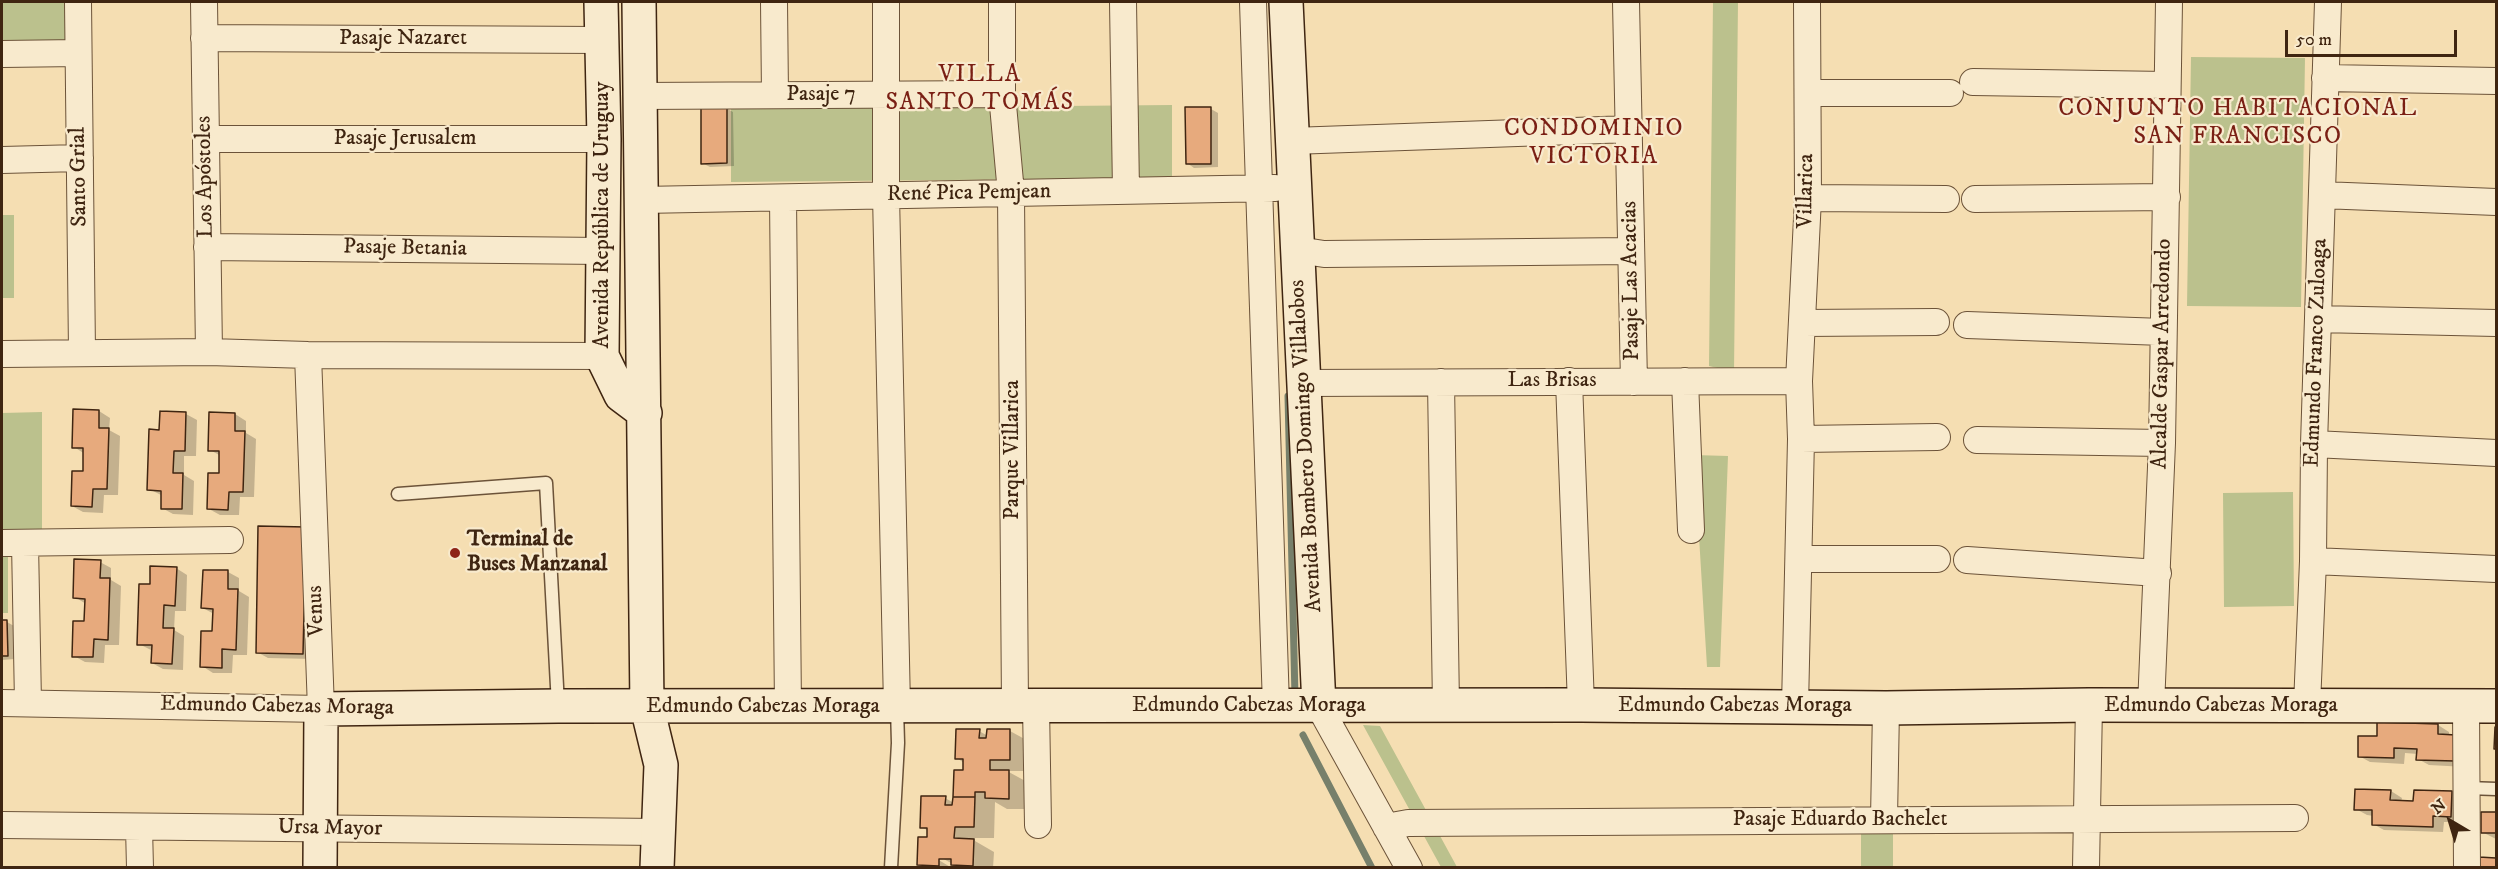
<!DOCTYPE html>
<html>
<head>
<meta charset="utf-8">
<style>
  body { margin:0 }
  #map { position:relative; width:2498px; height:869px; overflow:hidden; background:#f5deb2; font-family:"IM FELL DW Pica",serif }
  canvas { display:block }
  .frame { position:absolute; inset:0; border:3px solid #3f2511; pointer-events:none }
  .north { position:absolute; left:2420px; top:791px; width:60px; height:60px; -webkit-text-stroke:4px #f8eacd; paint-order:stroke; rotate:322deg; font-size:16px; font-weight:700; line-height:24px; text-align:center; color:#3f2511 }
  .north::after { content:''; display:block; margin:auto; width:21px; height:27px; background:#3f2511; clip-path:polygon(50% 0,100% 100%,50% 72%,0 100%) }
  .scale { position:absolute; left:2285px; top:30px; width:172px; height:27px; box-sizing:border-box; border:3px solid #3f2511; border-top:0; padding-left:8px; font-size:18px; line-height:21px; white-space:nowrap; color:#3f2511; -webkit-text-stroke:4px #f8eacd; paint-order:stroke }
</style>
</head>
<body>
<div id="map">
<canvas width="2498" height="869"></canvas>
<div class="frame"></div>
<div class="north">N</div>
<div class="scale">50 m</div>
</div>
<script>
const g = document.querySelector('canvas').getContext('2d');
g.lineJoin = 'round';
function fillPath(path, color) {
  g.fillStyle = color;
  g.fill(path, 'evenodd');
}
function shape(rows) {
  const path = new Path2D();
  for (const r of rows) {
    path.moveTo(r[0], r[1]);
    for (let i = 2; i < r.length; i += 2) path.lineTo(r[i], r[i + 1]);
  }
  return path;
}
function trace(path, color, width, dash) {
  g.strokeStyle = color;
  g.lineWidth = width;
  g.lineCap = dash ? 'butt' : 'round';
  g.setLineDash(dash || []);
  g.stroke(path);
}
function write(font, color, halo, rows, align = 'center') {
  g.font = font + ' "IM FELL DW Pica",serif';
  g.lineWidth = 4.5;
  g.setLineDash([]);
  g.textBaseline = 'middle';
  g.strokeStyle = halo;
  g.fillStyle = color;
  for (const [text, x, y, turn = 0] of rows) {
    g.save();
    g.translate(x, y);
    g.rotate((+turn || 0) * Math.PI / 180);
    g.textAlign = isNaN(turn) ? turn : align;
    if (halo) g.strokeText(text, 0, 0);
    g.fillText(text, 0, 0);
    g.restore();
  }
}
fillPath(shape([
  [2,2,72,2,72,47,2,48],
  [1713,2,1738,2,1734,372,1709,366],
  [2191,57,2305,58,2301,307,2187,306],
  [1172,105,1172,178,731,182,731,109],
  [2,215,14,215,14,298,2,298],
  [42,412,42,534,8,535,8,613,2,613,2,413],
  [1694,455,1728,456,1720,667,1707,667],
  [2293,492,2294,606,2224,607,2223,493],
  [1363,725,1380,726,1457,867,1441,867],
  [1861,828,1893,828,1893,867,1861,868]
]), '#bbc18d');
fillPath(shape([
  [726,108,733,112,734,166,710,167,702,163],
  [1211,109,1218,113,1218,167,1194,168,1187,163],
  [99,411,110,418,109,430,120,436,118,495,104,495,103,513,83,512,72,506,84,472,85,454,74,447],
  [211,413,235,414,246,421,246,433,256,439,254,497,240,497,239,515,220,515,209,509,220,475,221,456,210,450],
  [186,414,197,420,196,456,184,456,184,475,194,481,193,515,173,514,162,508,163,496,149,489,161,431],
  [305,528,314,659,268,658,257,652],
  [100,562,111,568,111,580,121,586,119,645,105,645,104,663,85,662,74,656,85,622,86,604,75,597],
  [176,568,187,575,186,611,175,611,174,630,184,636,183,670,163,669,152,663,153,651,139,644,151,586],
  [204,571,228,572,239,578,239,591,249,597,247,655,233,655,232,673,213,673,202,666,213,633,214,614,203,608],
  [2,622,7,622,14,626,15,659,2,660],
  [2438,725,2449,732,2449,736,2466,767,2429,765,2418,759,2418,754,2405,753,2404,764,2370,762,2359,756,2378,738],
  [979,731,988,736,1010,731,1030,742,1029,771,1007,771,1029,783,1029,809,1007,809,995,802,994,838,975,838,975,841,994,852,993,868,953,868,953,864,934,854,932,856,952,868,925,868,919,864,929,839,929,831,921,827,945,798,954,803,964,772,964,763,957,758],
  [2391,791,2402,798,2401,802,2415,802,2415,791,2452,792,2463,799,2462,822,2444,822,2443,832,2384,830,2373,824,2374,816,2367,815,2356,809],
  [2483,813,2496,814,2496,839,2482,832]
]), '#0003');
trace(shape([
  [1288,396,1295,697],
  [1303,735,1372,868]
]), '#77806b', 7);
const building = shape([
  [727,106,727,163,701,164,701,107,727,106],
  [1185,107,1211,107,1211,164,1186,164,1185,107],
  [73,409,99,410,99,428,109,428,107,489,93,489,92,507,71,506,72,471,83,471,83,448,72,448,73,409],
  [160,411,186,412,185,451,174,451,173,473,183,473,182,509,161,509,161,491,147,490,149,429,159,430,160,411],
  [209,412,235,413,235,431,245,431,243,492,229,492,228,510,207,509,208,473,219,473,219,451,208,451,209,412],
  [258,526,306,527,303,654,256,653,258,526],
  [74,559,101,560,100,578,110,578,108,640,94,639,93,657,72,657,73,621,84,621,85,599,73,598,74,559],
  [150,566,177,567,175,606,164,605,163,628,174,628,172,664,151,663,152,645,137,645,139,584,150,584,150,566],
  [203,570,228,570,228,589,238,589,236,650,222,649,222,668,200,667,201,631,212,631,213,609,201,608,203,570],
  [2,620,7,620,8,656,2,656,2,620],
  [2377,722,2438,724,2438,734,2456,735,2455,761,2416,760,2417,749,2394,748,2394,758,2358,757,2358,736,2377,736,2377,722],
  [2495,727,2496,727,2496,749,2494,749,2495,727],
  [956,729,980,729,979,738,986,738,987,729,1010,729,1010,760,990,760,990,770,1009,770,1009,799,985,798,985,792,975,792,975,797,953,797,954,770,963,770,963,759,955,759,956,729],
  [2355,789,2391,790,2390,800,2413,801,2414,790,2452,791,2451,817,2433,816,2433,827,2372,825,2372,810,2354,810,2355,789],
  [921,796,946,796,945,805,952,805,953,797,975,797,974,827,955,827,954,838,974,839,973,866,951,865,951,859,939,859,939,866,917,865,918,837,927,837,927,828,920,828,921,796],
  [2481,812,2496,812,2496,833,2481,833,2481,812],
  [2479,857,2496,858,2496,868,2478,868,2479,857]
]);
fillPath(building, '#e7aa7d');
trace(building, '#3f2511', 1.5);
const lane = shape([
  [398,494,546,483,558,705],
  [2467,788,2496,789],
  [891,868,898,743,897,708]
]);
const street = shape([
  [78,2,82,352],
  [204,2,209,352],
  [774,2,775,95],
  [886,2,886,195,897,706],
  [1002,2,1002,94,1011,193,1015,706],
  [1123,2,1126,191],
  [1253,2,1276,706],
  [1626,2,1634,382],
  [204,38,601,40],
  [2,54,78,53],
  [2325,78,2496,81],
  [1973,82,2166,85],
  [1808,93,1950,93],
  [640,96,1002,94],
  [206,139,604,139],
  [1292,141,1630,129],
  [2,160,80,158],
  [2322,195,2496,202],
  [783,198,788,708],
  [1808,198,1946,199],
  [1975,199,2167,197],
  [642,200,1275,188],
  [207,247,603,251],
  [1298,250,1324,254,1631,251],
  [2318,319,2496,323],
  [1803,323,1936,322],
  [1967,325,2163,332],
  [2,354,209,352,308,355,602,356],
  [1569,381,1581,705],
  [1685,381,1691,530],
  [1441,382,1446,706],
  [1304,383,1799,381],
  [1801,439,1937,437],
  [1977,440,2162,443],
  [2314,444,2496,453],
  [2,543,230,540],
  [25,543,28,703],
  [1799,559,1937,559],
  [1967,560,2158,573],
  [2313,561,2496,569],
  [2,703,321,709,308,355],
  [2307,705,2313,561,2314,444,2328,2],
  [1036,706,1038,825],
  [1319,706,1409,868],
  [1795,706,1801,439,1799,381,1808,198,1807,2],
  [2151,706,2162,443,2169,2],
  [2466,706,2467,868],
  [1884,819,1886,708],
  [2,825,658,832],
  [139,827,140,868],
  [1386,827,1408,823,2295,818],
  [2086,868,2089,705]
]);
const secondary = shape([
  [601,2,604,139,602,356,621,395,645,413],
  [639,2,647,707,661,765,657,868],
  [1286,2,1319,706],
  [320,868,321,709,558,706,1581,705,1886,708,2089,705,2496,706]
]);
trace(lane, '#6c5339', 15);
trace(street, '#6c5339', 28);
trace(secondary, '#3f2511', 36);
trace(lane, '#f8eacd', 12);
trace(street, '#f8eacd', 26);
trace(secondary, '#f8eacd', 33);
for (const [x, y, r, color] of [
  [455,553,6,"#8f2418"]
]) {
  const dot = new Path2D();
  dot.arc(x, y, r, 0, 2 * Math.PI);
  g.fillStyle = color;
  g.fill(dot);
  trace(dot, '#f8eacd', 2);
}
write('22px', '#3f2511', '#f8eacd', [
  ["Pasaje Nazaret",403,39],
  ["Pasaje 7",821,95],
  ["Pasaje Jerusalem",405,139],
  ["Santo Grial",80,177,-91],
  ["Los Apóstoles",206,177,-91],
  ["Villarica",1807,191,-89],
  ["René Pica Pemjean",969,194,-1],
  ["Avenida República de Uruguay",603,215,-90],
  ["Pasaje Betania",405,249,1],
  ["Pasaje Las Acacias",1632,281,-91],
  ["Edmundo Franco Zuloaga",2317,353,-88],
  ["Alcalde Gaspar Arredondo",2163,354,-89],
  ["Las Brisas",1552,381],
  ["Avenida Bombero Domingo Villalobos",1307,446,-93],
  ["Parque Villarica",1013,450,-90],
  ["Venus",317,611,-92],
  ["Edmundo Cabezas Moraga",1249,706],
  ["Edmundo Cabezas Moraga",1735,706],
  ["Edmundo Cabezas Moraga",2221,706],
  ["Edmundo Cabezas Moraga",277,707,1],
  ["Edmundo Cabezas Moraga",763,707],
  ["Pasaje Eduardo Bachelet",1840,820],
  ["Ursa Mayor",330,829,1]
]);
write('bold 22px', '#3f2511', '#f8eacd', [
  ["Terminal de",467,540],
  ["Buses Manzanal",467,565]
], 'left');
g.letterSpacing = '1.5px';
write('24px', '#7a1f14', '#f8eacd', [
  ["VILLA",980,76],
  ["SANTO TOMÁS",980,104],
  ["CONJUNTO HABITACIONAL",2238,110],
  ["SAN FRANCISCO",2238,138],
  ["CONDOMINIO",1594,130],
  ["VICTORIA",1594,158]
]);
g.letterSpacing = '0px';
</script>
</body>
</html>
